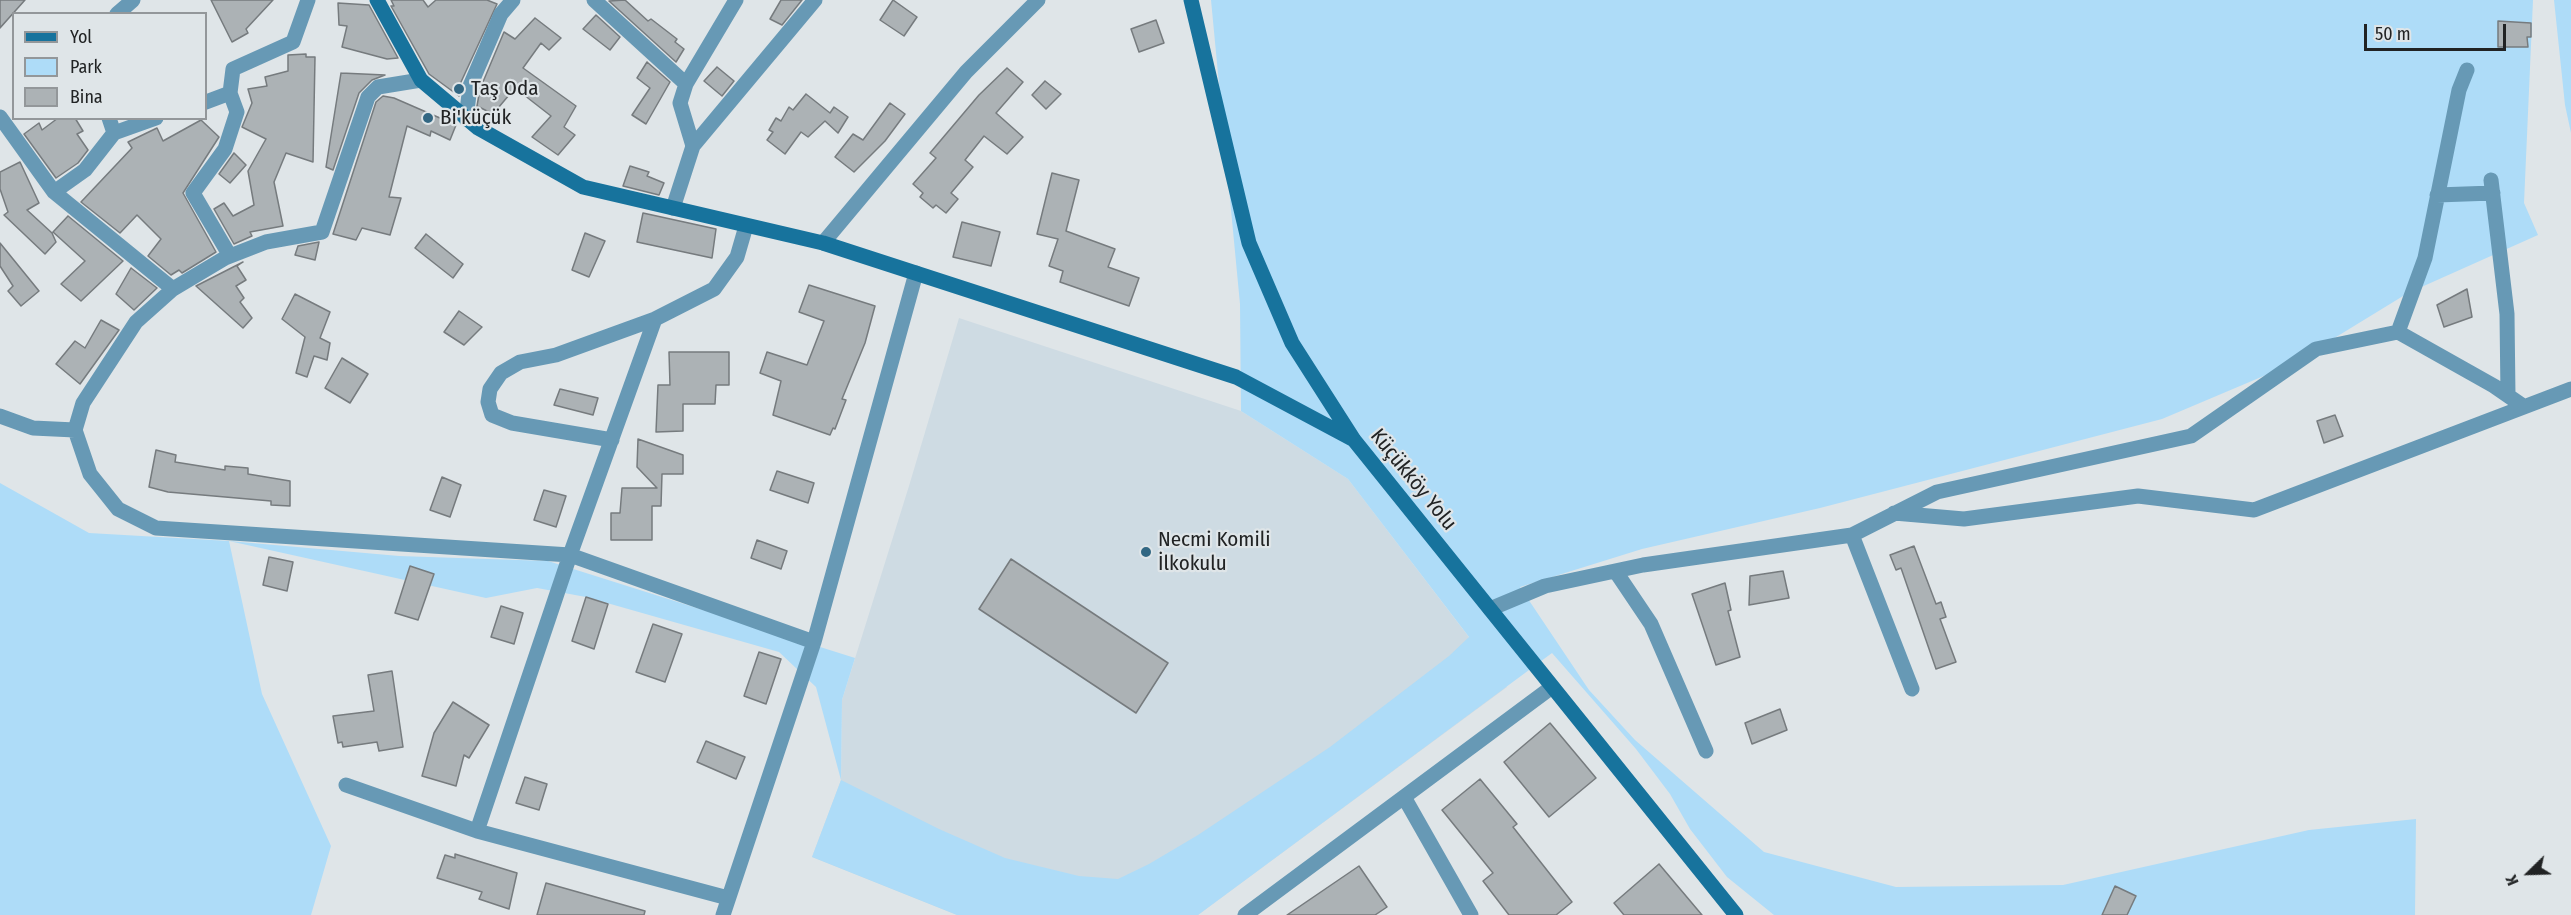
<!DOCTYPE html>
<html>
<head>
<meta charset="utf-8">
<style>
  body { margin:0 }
  #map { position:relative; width:2571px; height:915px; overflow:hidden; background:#dfe5e8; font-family:"Fira Sans Condensed",sans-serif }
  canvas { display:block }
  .legend { position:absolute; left:12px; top:12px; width:195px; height:108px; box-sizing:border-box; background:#dfe5e8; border:2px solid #93979a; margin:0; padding:8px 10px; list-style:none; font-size:18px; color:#212324 }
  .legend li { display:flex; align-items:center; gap:12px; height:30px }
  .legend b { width:30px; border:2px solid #93979a }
  .north { position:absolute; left:2499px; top:843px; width:60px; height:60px; -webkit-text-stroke:4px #dfe5e8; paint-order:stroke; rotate:247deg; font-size:16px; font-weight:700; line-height:24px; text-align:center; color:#212324 }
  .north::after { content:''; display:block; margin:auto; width:21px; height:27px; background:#212324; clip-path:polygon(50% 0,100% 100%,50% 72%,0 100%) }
  .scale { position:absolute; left:2364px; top:24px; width:142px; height:27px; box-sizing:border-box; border:3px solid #212324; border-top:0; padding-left:8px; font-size:18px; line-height:21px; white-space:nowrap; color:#212324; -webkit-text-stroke:4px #dfe5e8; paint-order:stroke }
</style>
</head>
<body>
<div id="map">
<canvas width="2571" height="915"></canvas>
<ul class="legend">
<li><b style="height:8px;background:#17739d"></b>Yol</li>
<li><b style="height:16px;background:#aedcf8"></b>Park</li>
<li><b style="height:16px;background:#acb2b5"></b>Bina</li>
</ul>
<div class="north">K</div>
<div class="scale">50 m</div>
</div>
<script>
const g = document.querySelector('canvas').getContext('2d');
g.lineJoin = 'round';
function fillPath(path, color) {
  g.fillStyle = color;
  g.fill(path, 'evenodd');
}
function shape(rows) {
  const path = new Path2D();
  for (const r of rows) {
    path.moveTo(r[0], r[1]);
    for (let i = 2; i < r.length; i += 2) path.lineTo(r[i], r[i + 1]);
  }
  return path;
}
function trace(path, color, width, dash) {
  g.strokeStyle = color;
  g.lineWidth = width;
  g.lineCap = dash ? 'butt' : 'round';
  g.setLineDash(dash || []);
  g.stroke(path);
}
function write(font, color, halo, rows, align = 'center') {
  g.font = font + ' "Fira Sans Condensed",sans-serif';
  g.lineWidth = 4.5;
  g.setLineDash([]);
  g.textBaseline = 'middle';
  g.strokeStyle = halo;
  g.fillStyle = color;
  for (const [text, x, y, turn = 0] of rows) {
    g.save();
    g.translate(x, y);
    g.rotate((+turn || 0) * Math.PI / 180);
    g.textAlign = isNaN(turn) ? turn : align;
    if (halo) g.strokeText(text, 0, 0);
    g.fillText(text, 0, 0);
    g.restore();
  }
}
fillPath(shape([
  [959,318,1241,411,1348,479,1507,687,1198,915,957,915,812,857,841,780,842,700,909,486]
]), '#cedbe3');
fillPath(shape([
  [1211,0,2533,0,2524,203,2538,235,2408,293,2292,364,2162,419,1820,508,1642,549,1520,587,1589,690,1635,740,1764,852,1896,887,2063,885,2309,830,2416,819,2415,915,1774,915,1727,877,1690,829,1670,794,1636,749,1552,653,1198,915,957,915,812,857,841,780,816,687,779,652,586,597,537,588,486,598,229,541,262,694,331,846,311,915,0,915,0,483,89,533,229,541,399,556,548,561,855,658,842,700,841,780,939,829,1005,858,1079,876,1118,879,1149,864,1198,835,1330,747,1449,656,1469,637,1348,479,1241,411,1240,304],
  [2554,0,2571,0,2571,133,2565,105]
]), '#aedcf8');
const building = shape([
  [0,0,25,0,0,28,0,0],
  [211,0,273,0,246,29,248,33,232,42,211,0],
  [391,0,423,0,428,7,436,0,487,0,497,4,461,82,459,96,429,74,391,6,394,6,391,0],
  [625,0,648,21,651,19,677,39,675,42,684,49,676,62,609,1,625,0],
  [781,0,802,0,782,25,770,19,781,0],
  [893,0,917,17,904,36,880,20,893,0],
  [338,3,369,5,398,58,387,59,342,47,347,26,339,25,338,3],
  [596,15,620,37,610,50,583,29,596,15],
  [535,18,561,38,549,50,541,43,523,68,576,106,564,127,575,135,558,155,532,137,551,116,515,88,493,114,477,106,480,89,504,32,515,39,535,18],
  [1156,20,1164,43,1139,52,1131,29,1156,20],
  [2498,21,2531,23,2531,37,2527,37,2528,47,2498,47,2498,21],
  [306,54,306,57,315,57,313,162,286,153,274,182,283,226,250,232,252,236,234,244,214,209,224,203,233,216,254,205,248,171,266,139,242,127,252,103,248,89,267,86,265,77,288,71,288,55,306,54],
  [647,62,670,82,646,124,632,115,650,88,637,78,647,62],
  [717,67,734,81,722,96,704,81,717,67],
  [1007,68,1023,82,996,113,1023,137,1007,154,984,136,965,160,973,167,951,193,958,199,946,213,936,205,933,208,920,197,923,193,913,184,936,158,930,153,979,95,1007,68],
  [341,73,385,75,372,80,359,93,333,170,326,167,341,73],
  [1045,81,1061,94,1046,109,1032,95,1045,81],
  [806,94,830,113,834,107,848,117,838,133,825,121,808,137,801,132,785,154,767,140,773,132,769,130,776,118,781,121,789,107,793,110,806,94],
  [383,96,394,98,456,125,450,140,431,131,430,136,407,126,389,197,401,198,390,235,362,228,356,240,333,234,376,102,383,96],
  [890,103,905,114,885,141,854,172,835,157,853,134,863,140,890,103],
  [58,118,75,118,83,131,77,134,88,150,78,163,56,178,24,134,39,123,42,130,58,118],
  [201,120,219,137,183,193,216,252,182,273,179,270,171,275,148,256,161,239,137,215,120,233,81,202,132,148,128,142,157,128,163,141,201,120],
  [234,153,246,165,230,183,219,174,234,153],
  [20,162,39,203,27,210,52,233,56,242,45,254,4,215,8,212,0,189,0,172,20,162],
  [630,166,649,172,647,176,664,183,659,195,623,186,630,166],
  [1052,173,1079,180,1066,231,1115,249,1108,267,1139,278,1129,306,1060,282,1063,271,1049,266,1058,239,1037,234,1052,173],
  [643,213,716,229,712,258,637,242,643,213],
  [68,216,123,261,81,301,61,284,85,261,53,232,68,216],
  [962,222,1000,232,991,266,953,257,962,222],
  [585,233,605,241,589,277,572,270,585,233],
  [426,234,463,264,453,278,415,248,426,234],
  [319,242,315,260,295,255,298,246,319,242],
  [0,243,39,291,21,306,8,291,13,286,0,266,0,243],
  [243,262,237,266,246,280,236,286,244,298,240,302,252,318,243,328,196,286,243,262],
  [131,268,157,288,134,310,116,294,131,268],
  [809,285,875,306,865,343,842,399,846,400,835,429,833,428,830,435,773,415,781,381,760,373,767,352,807,365,824,321,799,312,809,285],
  [2467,289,2472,317,2444,327,2437,305,2467,289],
  [295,294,330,312,320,338,330,343,327,360,314,356,307,377,296,373,305,337,282,319,295,294],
  [459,311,482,327,464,345,444,332,459,311],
  [101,320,119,330,80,384,56,364,75,341,85,348,101,320],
  [669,352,729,352,729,385,716,385,715,404,683,404,683,431,656,432,658,385,670,385,669,352],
  [342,358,368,374,350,403,325,388,342,358],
  [560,389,598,398,593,415,554,405,560,389],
  [2335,415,2343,436,2324,443,2317,421,2335,415],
  [638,439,683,455,683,474,662,474,661,506,652,506,652,540,611,540,611,513,620,513,622,488,657,488,637,467,638,439],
  [156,450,176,455,175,462,225,470,225,466,248,468,248,474,290,481,290,506,271,505,271,501,168,492,149,487,156,450],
  [777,471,814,483,808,503,770,490,777,471],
  [442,477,461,485,450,517,430,510,442,477],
  [544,490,566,496,556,527,534,520,544,490],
  [757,540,787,551,781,569,751,558,757,540],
  [1914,546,1936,604,1941,602,1946,617,1940,619,1956,662,1936,669,1901,568,1896,570,1890,555,1914,546],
  [269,557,293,562,287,591,263,585,269,557],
  [1011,559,1168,663,1136,713,979,609,1011,559],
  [410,566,434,574,418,620,395,613,410,566],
  [1783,571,1789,598,1749,605,1750,576,1783,571],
  [1725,583,1731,610,1728,611,1740,657,1716,665,1692,594,1725,583],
  [586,597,608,604,594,649,572,641,586,597],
  [501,606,523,613,514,644,491,637,501,606],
  [653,624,682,634,665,682,636,672,653,624],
  [759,652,781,659,766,704,744,696,759,652],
  [392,671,403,747,379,751,377,742,343,747,342,742,338,743,333,716,374,711,368,675,392,671],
  [453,702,489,725,469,758,464,755,456,786,422,776,434,733,453,702],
  [1780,709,1787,730,1752,744,1745,723,1780,709],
  [1550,723,1596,778,1549,817,1504,762,1550,723],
  [706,741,745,757,736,779,697,762,706,741],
  [525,777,547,784,539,810,516,803,525,777],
  [1480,779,1517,824,1513,827,1572,902,1556,915,1509,915,1483,881,1493,873,1442,810,1480,779],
  [455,854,517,873,509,909,479,899,482,892,437,878,445,855,455,858,455,854],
  [1659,864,1702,915,1624,915,1614,903,1659,864],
  [1359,866,1387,907,1375,915,1287,915,1359,866],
  [546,883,645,911,644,915,537,915,546,883],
  [2115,886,2136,896,2127,915,2102,915,2115,886]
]);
fillPath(building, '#acb2b5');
trace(building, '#767b7e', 1.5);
trace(shape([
  [594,0,686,84],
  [117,14,133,0],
  [421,80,378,87,368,97,322,232,266,242,225,258,173,289,136,322,83,403,75,430,90,474,118,509,156,528,570,555,814,642],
  [206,102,230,93],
  [0,117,54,192,173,289],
  [109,118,114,133],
  [466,119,470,86,501,14,513,0],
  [693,146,815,0],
  [2491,180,2507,314,2508,396],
  [54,192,85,170,114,133,156,118],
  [2437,195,2493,193],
  [673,208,693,146,680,103,686,84,736,0],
  [823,243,966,72,1038,0],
  [230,256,193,193,225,149,237,112,230,93,233,69,293,42,308,0],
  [2398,332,2425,258,2459,90,2467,70],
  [0,416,33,428,75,430],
  [612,440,512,423,492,415,488,402,490,389,501,373,520,362,556,355,655,319],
  [1894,513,1964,519,2138,496,2254,510,2571,389],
  [1852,535,1912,689],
  [1616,572,1651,624,1706,751],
  [1490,609,1545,586,1643,565,1852,535,1937,492,2191,436,2316,349,2398,332,2494,386,2523,406],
  [346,785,477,831,728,898],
  [1404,797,1471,915],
  [477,831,570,555,655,319,714,289,737,257,746,226],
  [723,915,814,642,916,273],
  [1245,915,1552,687]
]), '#6799b5', 15);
trace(shape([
  [377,0,421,80,478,128,583,187,823,243,1236,377,1354,440],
  [1191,0,1249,243,1292,343,1354,440,1736,915]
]), '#17739d', 15);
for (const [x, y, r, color] of [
  [459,89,6,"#326783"],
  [428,118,6,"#326783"],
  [1146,552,6,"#326783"]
]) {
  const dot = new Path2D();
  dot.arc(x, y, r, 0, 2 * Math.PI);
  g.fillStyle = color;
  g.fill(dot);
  trace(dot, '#dfe5e8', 2);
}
write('21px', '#212324', '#dfe5e8', [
  ["Taş Oda",471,89],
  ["Bi'küçük",440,118],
  ["Necmi Komili",1158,540],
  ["İlkokulu",1158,564]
], 'left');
write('21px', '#212324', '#dfe5e8', [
  ["Küçükköy Yolu",1413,480,51]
]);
</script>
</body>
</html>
